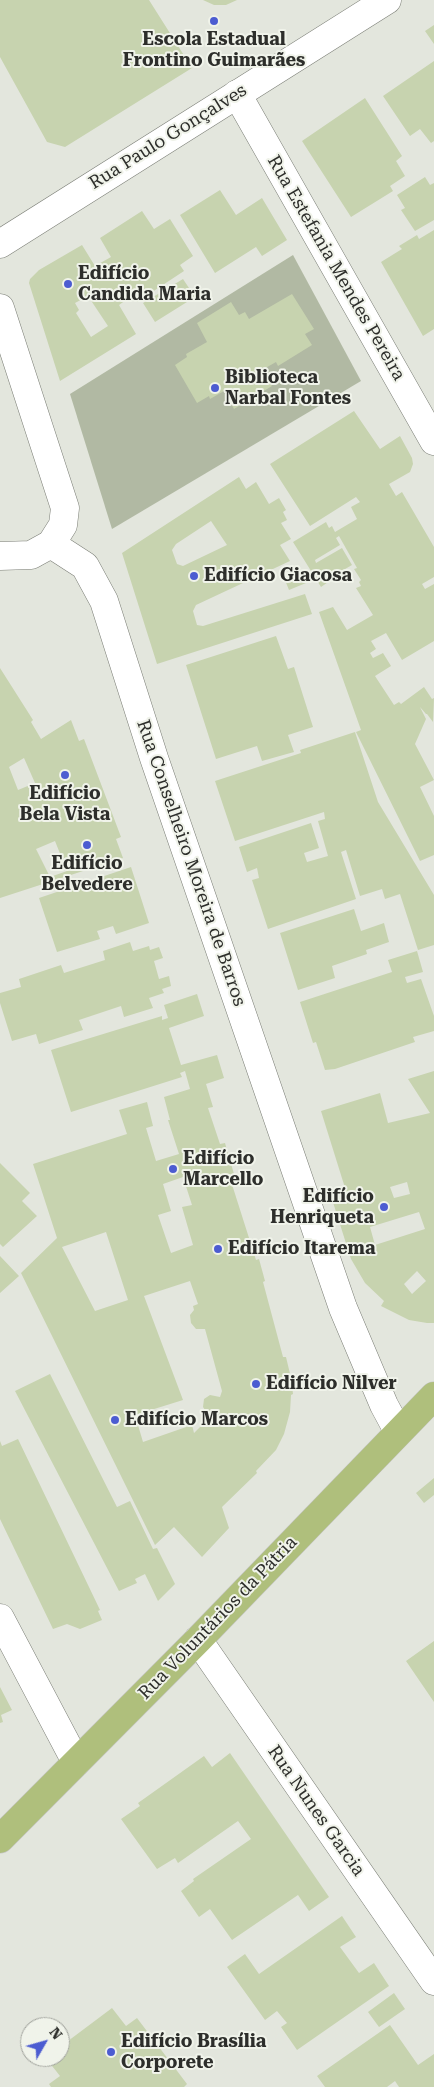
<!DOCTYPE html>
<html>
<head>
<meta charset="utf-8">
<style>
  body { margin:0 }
  #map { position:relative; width:434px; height:2087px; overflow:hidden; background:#e3e6dd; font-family:"Roboto Serif",serif }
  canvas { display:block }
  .north { position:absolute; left:20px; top:2017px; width:50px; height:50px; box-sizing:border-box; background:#f0f3ea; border:1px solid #a2a49e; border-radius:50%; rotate:52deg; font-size:14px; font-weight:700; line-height:20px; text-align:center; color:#2d2e2b }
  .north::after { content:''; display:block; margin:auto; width:18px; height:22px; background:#4c5cd1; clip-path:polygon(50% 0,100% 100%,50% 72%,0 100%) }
</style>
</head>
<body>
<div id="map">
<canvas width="434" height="2087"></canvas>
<div class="north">N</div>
</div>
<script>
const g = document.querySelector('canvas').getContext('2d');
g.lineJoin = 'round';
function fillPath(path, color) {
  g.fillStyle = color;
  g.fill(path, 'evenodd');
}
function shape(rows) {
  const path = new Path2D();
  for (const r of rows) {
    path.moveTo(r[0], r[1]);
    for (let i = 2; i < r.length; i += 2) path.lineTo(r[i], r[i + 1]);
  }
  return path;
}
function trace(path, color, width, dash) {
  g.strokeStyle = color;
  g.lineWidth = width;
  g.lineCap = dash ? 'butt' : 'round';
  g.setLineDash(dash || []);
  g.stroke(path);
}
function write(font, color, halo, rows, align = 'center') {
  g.font = font + ' "Roboto Serif",serif';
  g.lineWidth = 4;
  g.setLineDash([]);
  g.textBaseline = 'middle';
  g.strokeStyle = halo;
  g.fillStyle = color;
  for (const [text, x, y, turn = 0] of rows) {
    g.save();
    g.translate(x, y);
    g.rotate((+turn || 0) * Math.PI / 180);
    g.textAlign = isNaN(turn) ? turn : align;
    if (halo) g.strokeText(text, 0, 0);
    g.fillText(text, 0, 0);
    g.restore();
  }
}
fillPath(shape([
  [293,255,361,381,112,529,70,394]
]), '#b1b9a3');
fillPath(shape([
  [0,0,149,0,192,68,65,147,47,142,0,57],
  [203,0,237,0,226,5,214,5],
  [434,25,434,44,425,31],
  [434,61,434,141,431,143,420,129,410,136,383,96],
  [365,98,402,156,396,161,405,176,390,186,393,191,351,217,302,141],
  [425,177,430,185,434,183,434,220,415,231,401,210,405,208,397,195],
  [220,190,236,215,262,198,287,240,262,256,256,247,215,273,180,215],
  [142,211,154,229,170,219,193,256,180,265,184,271,137,302,133,295,119,305,136,334,60,381,29,283,30,279,39,270,82,245,95,266,111,257,100,238],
  [88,296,108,326,91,337,76,313,79,310,75,303],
  [434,230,434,329,423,336,381,262,402,249,399,246,417,235,419,239],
  [183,279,195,297,155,322,143,303],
  [292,294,314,329,305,334,312,345,278,366,276,362,262,370,272,386,234,409,224,391,210,399,209,396,197,403,175,365,187,357,186,354,207,342,197,323,231,302,239,315,245,312,249,319],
  [354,411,380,449,400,436,412,458,413,464,410,472,389,484,396,496,402,492,434,547,434,577,422,584,425,589,434,584,434,641,402,660,386,633,371,641,376,649,370,653,373,658,383,653,391,666,375,676,394,705,399,702,401,704,424,687,432,699,434,698,433,722,427,714,426,714,420,707,426,719,415,744,434,780,420,787,434,816,434,855,420,861,356,732,361,730,319,612,333,607,347,630,373,615,356,588,361,586,359,582,361,580,354,569,357,568,339,536,336,538,340,545,315,560,316,563,342,548,352,565,333,576,334,578,321,587,293,542,326,522,329,528,332,526,335,532,357,519,351,507,360,502,356,497,310,526,270,464],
  [239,477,246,489,256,482,269,504,279,498,286,510,283,512,287,520,281,523,291,539,280,545,290,561,196,605,193,611,197,625,203,626,305,594,312,614,157,664,122,553],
  [211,521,227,545,183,566,177,564,172,550,176,544],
  [302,572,306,583,289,590,285,580],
  [276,636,288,669,294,667,313,727,288,735,294,752,262,761,257,746,216,759,186,665],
  [0,668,33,720,31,722,41,739,71,720,79,741,84,739,121,837,116,839,123,858,0,898],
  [24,758,35,783,18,790,9,767],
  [55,841,67,871,50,877,36,849],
  [355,732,378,802,434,895,434,945,418,950,400,894,385,899,382,889,360,896,346,850,341,852,356,899,268,929,252,880,259,878,257,868,247,872,239,847,311,823,319,848,304,853,307,862,328,856,318,821,325,819,324,812,235,841,215,781,301,753,300,750],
  [131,867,149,923,116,934,113,926,97,931,100,939,57,952,39,898],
  [354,909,361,931,384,923,389,942,366,950,367,954,332,966,335,978,298,990,280,933],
  [130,942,133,951,149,946,150,950,159,947,163,958,154,961,159,979,169,976,171,986,162,989,164,993,149,998,153,1008,124,1017,121,1006,79,1020,83,1030,39,1044,36,1034,12,1041,0,1003,0,993,21,987,19,979,61,965,64,973,105,960,103,951],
  [417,951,423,972,405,977,407,983,421,979,434,1016,434,1031,413,1037,415,1042,335,1069,325,1070,316,1042,313,1043,300,1002,392,972,388,960],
  [197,994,204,1016,169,1028,181,1065,217,1055,224,1078,206,1084,213,1107,208,1108,220,1144,225,1143,234,1174,229,1175,256,1260,259,1259,265,1281,263,1282,283,1357,286,1357,291,1378,293,1394,291,1395,290,1412,284,1434,276,1450,256,1471,257,1473,222,1507,229,1528,202,1557,174,1527,155,1545,21,1273,57,1238,33,1164,127,1134,119,1110,147,1102,153,1126,146,1128,156,1161,179,1154,168,1120,170,1120,164,1097,190,1089,185,1071,180,1073,182,1077,71,1112,51,1050,162,1016,162,1020,168,1018,164,1005],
  [183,1177,192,1205,182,1207,193,1245,171,1253,158,1215,171,1211,163,1184],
  [106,1232,128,1300,95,1311,62,1247],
  [190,1281,198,1304,193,1306,194,1310,190,1315,191,1323,196,1329,205,1329,222,1391,220,1397,210,1395,204,1399,203,1407,207,1413,207,1420,194,1433,192,1425,143,1442,135,1415,183,1400,144,1296],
  [434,1071,434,1323,427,1323,409,1320,381,1306,384,1301,365,1283,351,1259,331,1196,346,1191,321,1111,380,1093,388,1123,430,1113,408,1079],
  [407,1182,410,1194,394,1198,390,1187],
  [419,1212,425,1229,375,1245,370,1227],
  [417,1271,426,1281,412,1294,404,1284],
  [0,1163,30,1193,22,1201,37,1216,3,1247,0,1244],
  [0,1256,19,1276,0,1293],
  [50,1374,117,1507,130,1501,153,1549,157,1548,175,1584,158,1601,145,1574,135,1579,137,1583,119,1591,15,1391],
  [18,1439,100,1610,98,1611,102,1620,80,1629,67,1624,53,1629,0,1519,0,1441,2,1446],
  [434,1478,434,1495,424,1503,416,1493],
  [434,1641,434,1702,406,1661],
  [0,1687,12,1710,1,1715,3,1722,0,1723],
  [230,1753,329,1897,309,1911,298,1895,232,1940,210,1909,199,1917,181,1891,194,1881,193,1879,251,1839,238,1821,178,1863,175,1858,157,1869,121,1819,140,1806,138,1803,204,1756,212,1767],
  [342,1916,356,1937,340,1947,359,1973,374,1963,389,1986,297,2050,281,2027,287,2023,277,2011,265,2020,227,1967,245,1954,259,1974],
  [394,1993,405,2009,379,2027,368,2012],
  [112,2008,126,2026,137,2018,187,2084,184,2087,51,2087,49,2084,60,2076,45,2057,60,2057,60,2047],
  [390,2025,418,2065,434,2054,434,2087,399,2087,395,2081,387,2087,325,2087,317,2076]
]), '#c7d3af');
const street = shape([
  [237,94,434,441],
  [51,544,85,566,104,601,154,758,343,1308,384,1405,398,1431],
  [0,1618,76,1762],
  [198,1640,434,1981]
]);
const secondary = shape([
  [0,244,387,0],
  [0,308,65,508,63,525,51,544,31,555,0,556]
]);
const primary = shape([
  [0,1839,198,1640,434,1396]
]);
trace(street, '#7b7e76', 29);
trace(secondary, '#7b7e76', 29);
trace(primary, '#c4c4c4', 29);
trace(street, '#fff', 28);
trace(secondary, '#fff', 28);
trace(primary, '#afbf7c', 28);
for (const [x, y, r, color] of [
  [214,21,5,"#4c5cd1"],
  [68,284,5,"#4c5cd1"],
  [215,388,5,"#4c5cd1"],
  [194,576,5,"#4c5cd1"],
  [65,775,5,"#4c5cd1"],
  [87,845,5,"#4c5cd1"],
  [173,1169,5,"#4c5cd1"],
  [384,1207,5,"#4c5cd1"],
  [218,1249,5,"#4c5cd1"],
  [256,1384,5,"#4c5cd1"],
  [115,1420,5,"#4c5cd1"],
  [111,2052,5,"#4c5cd1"]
]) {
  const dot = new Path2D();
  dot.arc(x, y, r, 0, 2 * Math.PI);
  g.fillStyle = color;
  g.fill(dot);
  trace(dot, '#f0f3ea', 2);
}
write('bold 18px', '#2d2e2b', '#f0f3ea', [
  ["Escola Estadual",214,40,"center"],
  ["Frontino Guimarães",214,61,"center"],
  ["Edifício",78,274],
  ["Candida Maria",78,295],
  ["Biblioteca",225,378],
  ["Narbal Fontes",225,399],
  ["Edifício Giacosa",204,576],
  ["Edifício",65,794,"center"],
  ["Bela Vista",65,815,"center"],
  ["Edifício",87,864,"center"],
  ["Belvedere",87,885,"center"],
  ["Edifício",183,1159],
  ["Marcello",183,1180],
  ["Edifício",374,1197,"right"],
  ["Henriqueta",374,1218,"right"],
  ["Edifício Itarema",228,1249],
  ["Edifício Nilver",266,1384],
  ["Edifício Marcos",125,1420],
  ["Edifício Brasília",121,2042],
  ["Corporete",121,2063]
], 'left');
write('18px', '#2d2e2b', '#f0f3ea', [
  ["Rua Paulo Gonçalves",168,137,-32],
  ["Rua Estefania Mendes Pereira",336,268,60],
  ["Rua Conselheiro Moreira de Barros",191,863,71],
  ["Rua Voluntários da Pátria",218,1618,-46],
  ["Rua Nunes Garcia",316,1811,55]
]);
</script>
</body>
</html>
